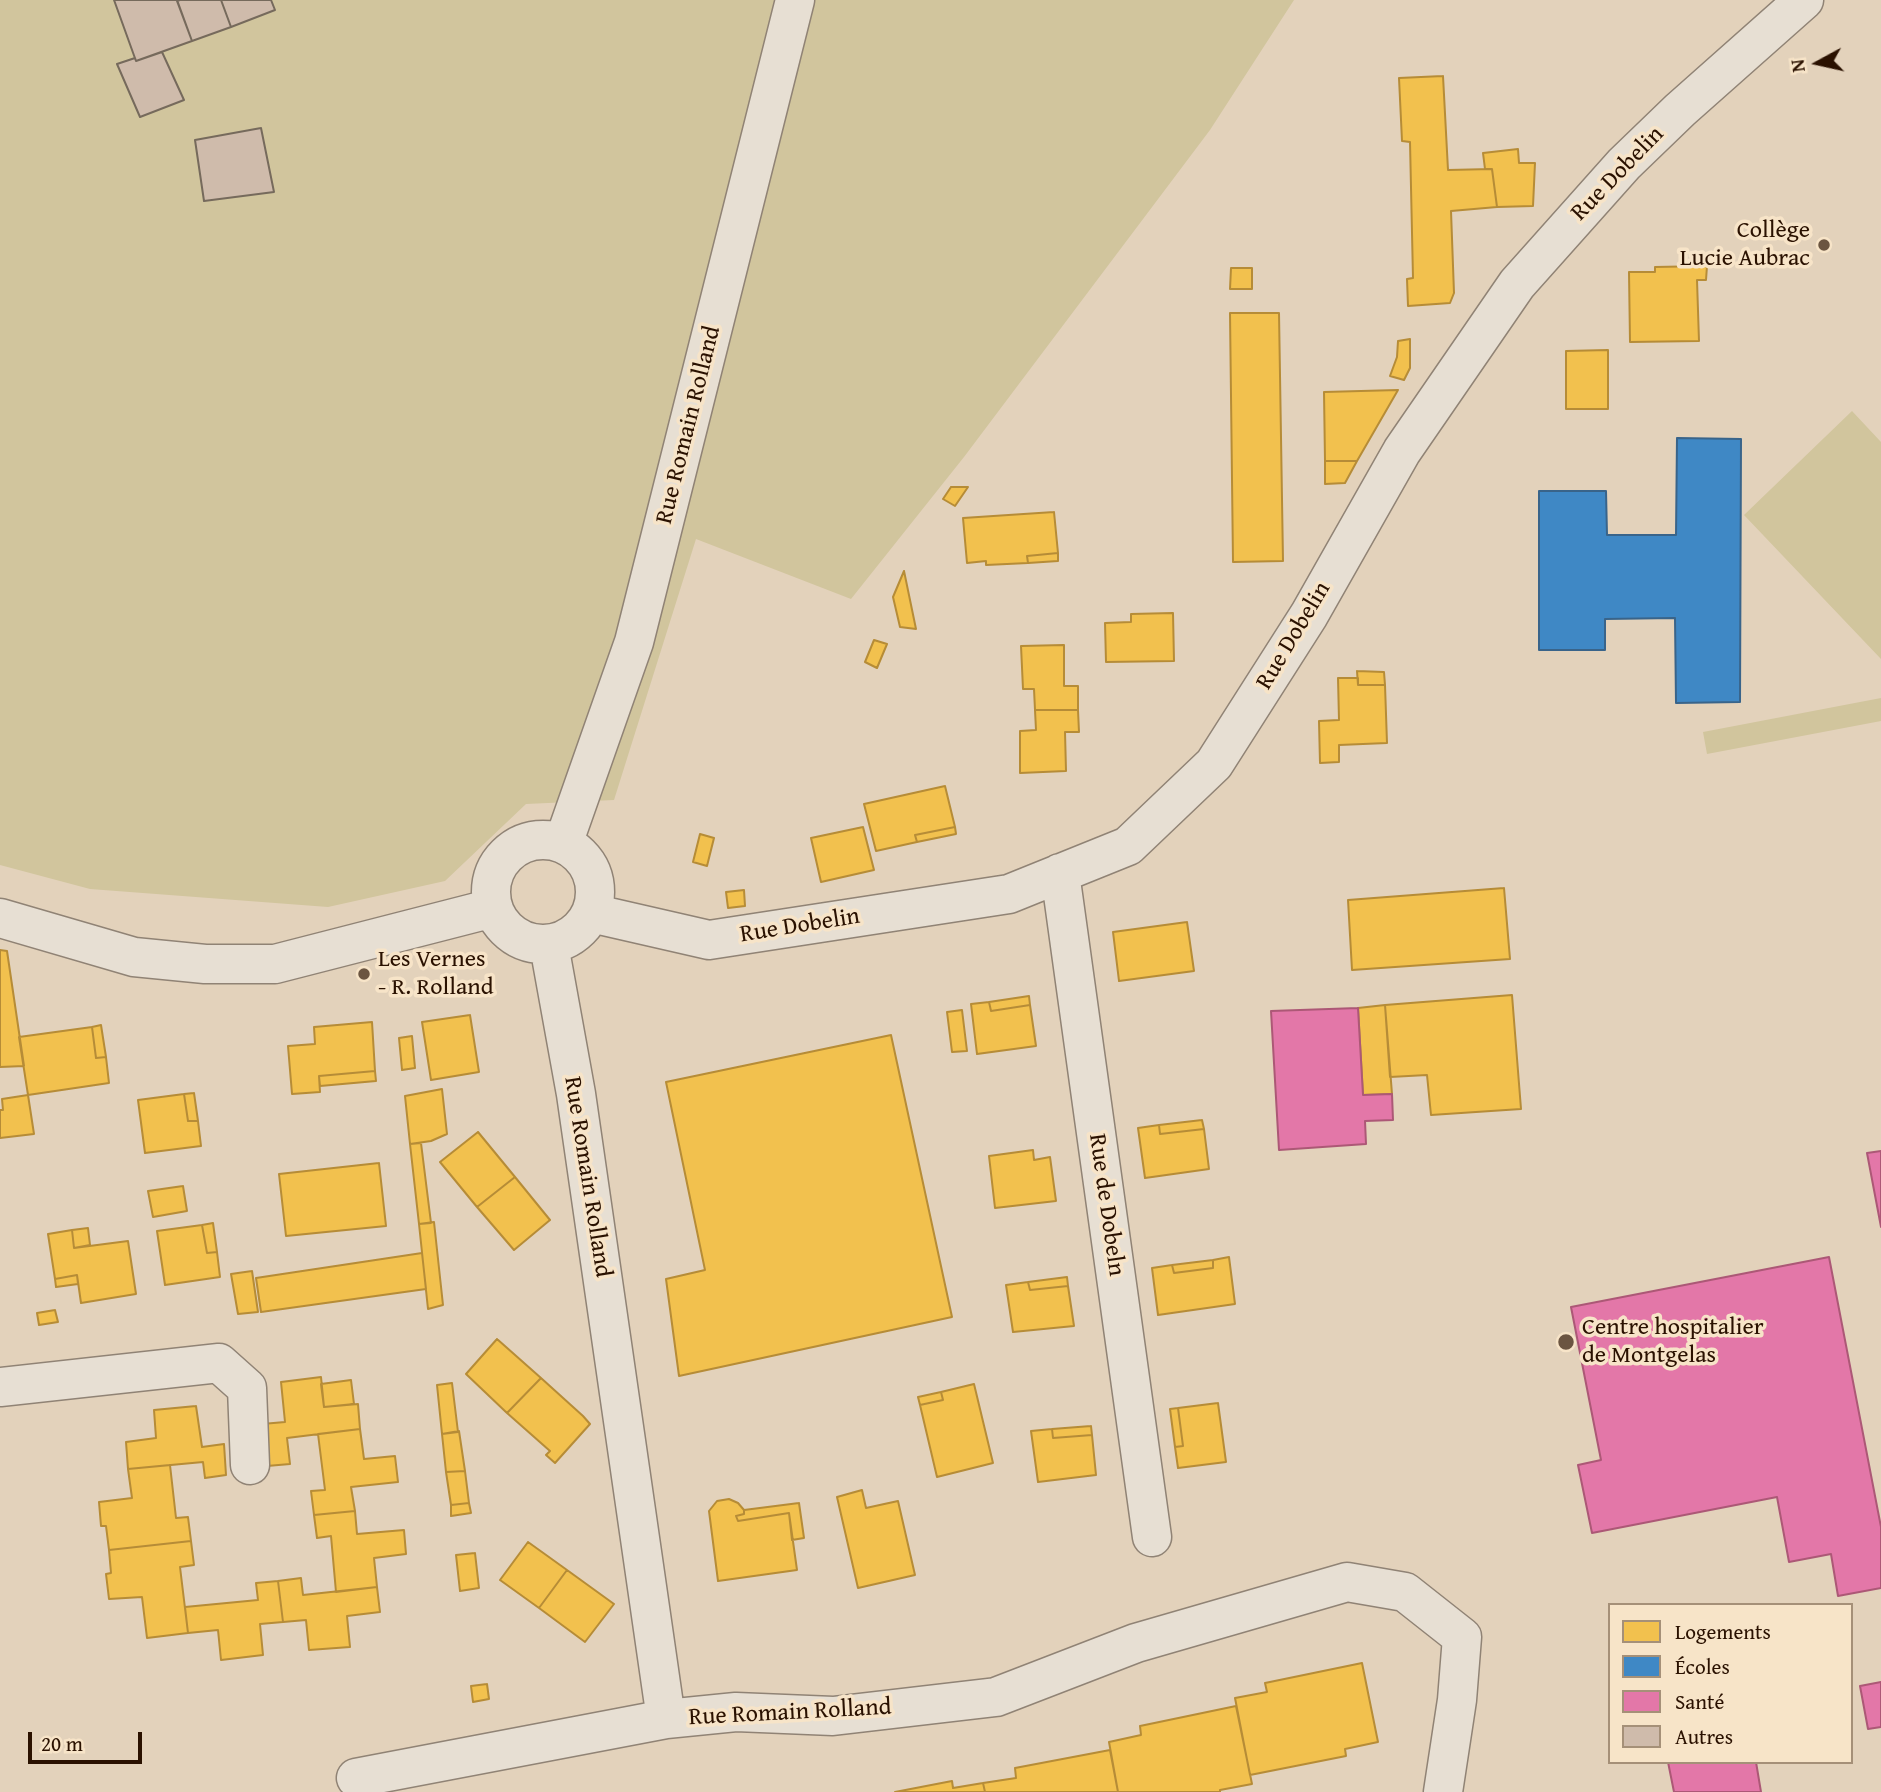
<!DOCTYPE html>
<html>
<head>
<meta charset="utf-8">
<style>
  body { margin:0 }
  #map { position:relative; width:1881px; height:1792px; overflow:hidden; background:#e3d2bb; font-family:"Gentium Book Plus",serif }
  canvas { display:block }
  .legend { position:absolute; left:1608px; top:1603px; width:245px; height:161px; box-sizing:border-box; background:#f7e4c8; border:2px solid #a59078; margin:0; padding:9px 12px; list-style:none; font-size:21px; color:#2a1100 }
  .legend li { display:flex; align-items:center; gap:14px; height:35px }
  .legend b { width:35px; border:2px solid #a59078 }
  .north { position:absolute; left:1783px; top:28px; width:70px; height:70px; -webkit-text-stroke:5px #f7e4c8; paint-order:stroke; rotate:262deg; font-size:19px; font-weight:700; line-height:28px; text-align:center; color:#2a1100 }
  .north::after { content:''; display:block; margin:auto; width:24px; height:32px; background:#2a1100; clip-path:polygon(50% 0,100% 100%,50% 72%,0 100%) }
  .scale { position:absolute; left:28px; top:1732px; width:114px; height:32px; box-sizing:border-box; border:4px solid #2a1100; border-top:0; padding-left:9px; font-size:21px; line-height:24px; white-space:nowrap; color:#2a1100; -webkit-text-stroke:5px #f7e4c8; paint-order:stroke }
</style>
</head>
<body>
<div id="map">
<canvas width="1881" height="1792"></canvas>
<ul class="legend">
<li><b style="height:19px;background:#f2c14e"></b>Logements</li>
<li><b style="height:19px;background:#3f88c5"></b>Écoles</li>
<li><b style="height:19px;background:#e377a8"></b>Santé</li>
<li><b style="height:19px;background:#cfbbab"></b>Autres</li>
</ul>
<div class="north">N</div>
<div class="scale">20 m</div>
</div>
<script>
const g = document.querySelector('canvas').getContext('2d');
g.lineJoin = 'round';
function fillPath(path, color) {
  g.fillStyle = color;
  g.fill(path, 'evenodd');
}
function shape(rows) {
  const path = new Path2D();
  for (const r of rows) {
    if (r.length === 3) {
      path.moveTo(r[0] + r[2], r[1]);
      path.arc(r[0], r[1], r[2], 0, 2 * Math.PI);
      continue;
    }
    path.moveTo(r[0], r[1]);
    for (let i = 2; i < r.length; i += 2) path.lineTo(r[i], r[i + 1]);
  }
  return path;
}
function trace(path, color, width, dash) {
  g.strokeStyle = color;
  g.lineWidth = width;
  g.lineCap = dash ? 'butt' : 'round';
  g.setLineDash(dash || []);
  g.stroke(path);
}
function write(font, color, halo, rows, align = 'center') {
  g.font = font + ' "Gentium Book Plus",serif';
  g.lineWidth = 7;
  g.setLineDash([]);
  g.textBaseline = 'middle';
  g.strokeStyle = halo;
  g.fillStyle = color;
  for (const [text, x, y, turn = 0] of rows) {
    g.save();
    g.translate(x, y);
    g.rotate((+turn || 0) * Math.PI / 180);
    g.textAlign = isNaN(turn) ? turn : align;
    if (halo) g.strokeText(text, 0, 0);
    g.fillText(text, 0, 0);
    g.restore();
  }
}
fillPath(shape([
  [0,0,1294,0,1210,130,964,457,851,599,696,539,614,800,526,804,445,881,328,907,90,889,0,865],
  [1852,411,1881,442,1881,659,1744,515],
  [1881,698,1881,721,1707,754,1703,732]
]), '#d1c59d');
const homes = shape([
  [1443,76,1448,170,1492,169,1497,207,1451,211,1454,293,1450,303,1408,306,1407,279,1413,278,1410,142,1402,141,1399,78,1443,76],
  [1518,149,1519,163,1535,163,1533,206,1497,207,1492,169,1485,169,1483,153,1518,149],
  [1707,266,1706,280,1697,280,1699,341,1630,342,1629,272,1655,272,1655,267,1707,266],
  [1231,268,1252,268,1252,289,1230,289,1231,268],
  [1230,313,1279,313,1283,561,1233,562,1230,313],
  [1410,339,1410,368,1404,380,1390,376,1397,357,1398,341,1410,339],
  [1608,350,1608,409,1566,409,1566,351,1608,350],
  [1398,390,1357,461,1325,461,1324,392,1398,390],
  [1325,461,1357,461,1345,483,1325,484,1325,461],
  [951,487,968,487,955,506,943,499,951,487],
  [1054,512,1058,553,1027,556,1028,563,986,565,986,561,967,563,963,518,1054,512],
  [1058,553,1058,561,1028,563,1027,556,1058,553],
  [904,571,916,629,900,627,893,597,904,571],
  [1173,613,1174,661,1106,662,1105,623,1131,622,1131,614,1173,613],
  [874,640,887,644,877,668,865,662,874,640],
  [1064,645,1064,686,1078,686,1078,710,1035,710,1034,689,1023,689,1021,646,1064,645],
  [1357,671,1384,672,1385,685,1358,685,1357,671],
  [1338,678,1358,678,1358,685,1385,685,1387,743,1339,745,1339,762,1320,763,1319,721,1339,720,1338,678],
  [1035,710,1078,710,1079,732,1065,732,1066,771,1020,773,1020,731,1036,730,1035,710],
  [945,786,955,827,915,835,917,842,876,851,864,804,945,786],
  [863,827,874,870,821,882,811,838,863,827],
  [955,827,956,834,917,842,915,835,955,827],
  [700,834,714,838,707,866,693,862,700,834],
  [1504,888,1510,959,1352,970,1348,900,1504,888],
  [744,890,745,906,728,908,726,892,744,890],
  [1187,922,1194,971,1119,981,1113,932,1187,922],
  [0,950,7,951,24,1066,0,1067,0,950],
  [1512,995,1521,1109,1431,1115,1427,1075,1390,1077,1385,1005,1512,995],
  [1029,996,1030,1005,991,1011,989,1002,1029,996],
  [989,1002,991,1011,1030,1005,1036,1046,977,1054,971,1004,989,1002],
  [1385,1005,1392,1094,1363,1095,1358,1008,1385,1005],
  [962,1010,967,1051,952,1052,947,1012,962,1010],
  [470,1015,479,1072,431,1080,422,1022,470,1015],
  [372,1022,375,1071,319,1076,320,1092,292,1094,288,1046,315,1044,314,1027,372,1022],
  [101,1025,106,1057,96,1058,92,1027,101,1025],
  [92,1027,96,1058,106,1057,109,1083,28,1095,19,1037,92,1027],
  [891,1035,952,1317,679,1376,666,1279,705,1270,666,1082,891,1035],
  [412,1036,415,1068,402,1070,399,1038,412,1036],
  [375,1071,376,1081,320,1086,319,1076,375,1071],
  [442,1089,447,1134,431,1141,410,1144,405,1096,442,1089],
  [194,1093,198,1121,188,1121,184,1094,194,1093],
  [184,1094,188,1121,198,1121,201,1146,145,1153,138,1100,184,1094],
  [28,1095,34,1134,0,1138,0,1110,3,1110,2,1099,28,1095],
  [1202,1120,1204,1129,1160,1134,1159,1125,1202,1120],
  [1159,1125,1160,1134,1204,1129,1209,1169,1145,1178,1138,1128,1159,1125],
  [478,1132,515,1177,477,1207,440,1162,478,1132],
  [421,1143,431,1223,419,1224,410,1144,421,1143],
  [1033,1150,1034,1160,1050,1157,1056,1201,995,1208,989,1156,1033,1150],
  [379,1163,386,1226,286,1236,279,1174,379,1163],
  [515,1177,550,1220,514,1250,477,1207,515,1177],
  [183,1186,187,1211,153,1217,148,1191,183,1186],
  [434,1222,443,1305,428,1309,419,1224,434,1222],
  [213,1223,217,1252,207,1253,202,1225,213,1223],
  [202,1225,207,1253,217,1252,220,1277,165,1285,157,1231,202,1225],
  [88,1228,90,1245,74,1248,72,1230,88,1228],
  [72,1230,74,1248,128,1241,136,1294,81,1303,77,1275,55,1279,48,1234,72,1230],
  [422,1253,426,1289,261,1312,256,1278,422,1253],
  [1229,1257,1235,1304,1158,1315,1152,1268,1172,1265,1174,1273,1213,1268,1213,1260,1229,1257],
  [1213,1260,1213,1268,1174,1273,1172,1265,1213,1260],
  [252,1271,258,1312,238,1314,231,1274,252,1271],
  [77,1275,78,1284,56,1287,55,1279,77,1275],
  [1067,1277,1068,1286,1030,1290,1028,1282,1067,1277],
  [1028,1282,1030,1290,1068,1286,1074,1326,1013,1332,1006,1285,1028,1282],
  [55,1310,58,1322,39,1325,37,1313,55,1310],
  [497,1339,541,1378,507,1413,466,1374,497,1339],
  [321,1377,324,1407,358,1404,360,1429,287,1438,290,1464,267,1466,262,1424,285,1422,281,1382,321,1377],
  [541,1378,583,1416,590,1424,555,1463,546,1455,550,1451,507,1413,541,1378],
  [351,1380,354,1404,324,1407,321,1384,351,1380],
  [452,1383,458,1432,442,1434,437,1385,452,1383],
  [974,1384,993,1463,937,1477,920,1405,943,1400,941,1392,974,1384],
  [941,1392,943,1400,920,1405,918,1397,941,1392],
  [1218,1403,1226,1462,1178,1468,1175,1447,1183,1446,1178,1408,1218,1403],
  [196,1406,202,1447,224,1444,226,1475,205,1478,203,1462,128,1469,126,1442,156,1438,154,1410,196,1406],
  [1178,1408,1183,1446,1175,1447,1170,1409,1178,1408],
  [1091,1426,1092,1435,1053,1438,1052,1429,1091,1426],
  [360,1429,364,1459,395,1456,398,1482,351,1487,355,1511,314,1515,311,1491,325,1490,318,1434,360,1429],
  [1052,1429,1053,1438,1092,1435,1096,1475,1038,1482,1031,1431,1052,1429],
  [459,1431,465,1471,446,1472,442,1434,459,1431],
  [170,1465,176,1518,188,1517,191,1541,109,1550,106,1526,101,1526,99,1502,132,1498,128,1469,170,1465],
  [465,1471,469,1503,451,1505,446,1472,465,1471],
  [862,1490,866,1508,898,1501,915,1575,858,1588,837,1497,862,1490],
  [729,1499,738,1503,744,1510,744,1514,736,1516,738,1521,789,1513,797,1570,718,1581,709,1511,717,1501,729,1499],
  [469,1503,471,1513,451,1516,451,1505,469,1503],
  [799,1503,804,1538,792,1540,789,1513,738,1521,736,1516,744,1514,744,1510,799,1503],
  [355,1511,357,1534,404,1530,406,1554,374,1558,377,1587,336,1592,331,1536,317,1538,314,1515,355,1511],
  [191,1541,194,1565,180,1567,188,1633,147,1638,142,1597,109,1599,106,1574,111,1573,109,1550,191,1541],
  [528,1542,567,1570,539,1608,500,1580,528,1542],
  [475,1553,479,1588,460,1591,456,1555,475,1553],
  [567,1570,614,1604,585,1642,539,1608,567,1570],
  [301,1578,303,1595,377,1587,380,1612,347,1616,350,1647,309,1650,306,1620,283,1622,278,1581,301,1578],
  [278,1581,283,1622,260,1624,263,1655,221,1660,218,1630,188,1633,185,1607,258,1600,256,1583,278,1581],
  [1362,1663,1378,1742,1345,1749,1346,1756,1250,1775,1235,1698,1267,1692,1265,1683,1362,1663],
  [487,1684,489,1699,473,1702,471,1686,487,1684],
  [1236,1706,1252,1784,1220,1790,1220,1792,1118,1792,1109,1742,1141,1735,1140,1726,1236,1706],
  [1110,1750,1118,1792,985,1792,983,1783,1016,1778,1015,1768,1110,1750],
  [952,1781,953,1788,983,1783,985,1792,895,1792,952,1781]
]);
fillPath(homes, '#f2c14e');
trace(homes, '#b68c37', 2);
const schools = shape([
  [1677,438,1741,439,1740,702,1676,703,1675,618,1605,619,1605,650,1539,650,1539,491,1606,491,1607,535,1676,535,1677,438]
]);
fillPath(schools, '#3f88c5');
trace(schools, '#39648a', 2);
const health = shape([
  [1358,1008,1363,1095,1392,1094,1393,1120,1365,1121,1366,1144,1279,1150,1271,1011,1358,1008],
  [1881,1151,1881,1227,1867,1153,1881,1151],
  [1829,1257,1881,1527,1881,1588,1838,1596,1831,1554,1789,1562,1777,1497,1592,1533,1578,1465,1601,1460,1571,1307,1829,1257],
  [1881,1682,1881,1727,1868,1729,1860,1686,1881,1682],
  [1668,1762,1756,1762,1761,1792,1674,1792,1668,1762]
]);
fillPath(health, '#e377a8');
trace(health, '#ac5876', 2);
const building = shape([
  [114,0,177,0,192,41,136,61,114,0],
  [180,0,221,0,231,27,192,41,177,1,180,0],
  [221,0,271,0,275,10,231,27,221,0],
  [162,52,184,100,140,117,117,64,135,58,136,61,162,52],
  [261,128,274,192,204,201,195,140,261,128]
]);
fillPath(building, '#cfbbab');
trace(building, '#766a5c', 2);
const street = shape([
  [543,892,52],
  [563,844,634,642,795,0],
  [1060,873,1152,1537],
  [591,913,709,940,1009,894,1128,846,1214,764,1309,615,1402,451,1517,284,1624,164,1680,110,1804,0],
  [0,918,134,957,205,964,275,964,493,908],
  [549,945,576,1094,666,1719,736,1712,833,1716,996,1697,1136,1643,1347,1582,1405,1592,1462,1637,1457,1700,1443,1792],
  [0,1387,219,1363,247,1388,250,1465],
  [356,1778,666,1719]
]);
trace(street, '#908375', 41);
trace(street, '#e7dfd3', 38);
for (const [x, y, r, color] of [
  [1824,245,7,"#6b5541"],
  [364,974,7,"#6b5541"],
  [1566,1342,9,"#6b5541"]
]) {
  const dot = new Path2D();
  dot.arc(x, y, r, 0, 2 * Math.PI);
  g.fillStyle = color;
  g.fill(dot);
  trace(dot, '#f7e4c8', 2.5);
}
write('24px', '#2a1100', '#f7e4c8', [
  ["Rue Dobelin",1618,174,-46],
  ["Rue Romain Rolland",689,425,-76],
  ["Rue Dobelin",1294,636,-59],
  ["Rue Dobelin",800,926,-9],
  ["Rue Romain Rolland",587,1177,81],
  ["Rue de Dobeln",1106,1205,82],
  ["Rue Romain Rolland",790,1713,-3]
]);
write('24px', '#2a1100', '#f7e4c8', [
  ["Collège",1810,231,"right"],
  ["Lucie Aubrac",1810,259,"right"],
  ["Les Vernes",378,960],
  ["- R. Rolland",378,988],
  ["Centre hospitalier",1582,1328],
  ["de Montgelas",1582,1356]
], 'left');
</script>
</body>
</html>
